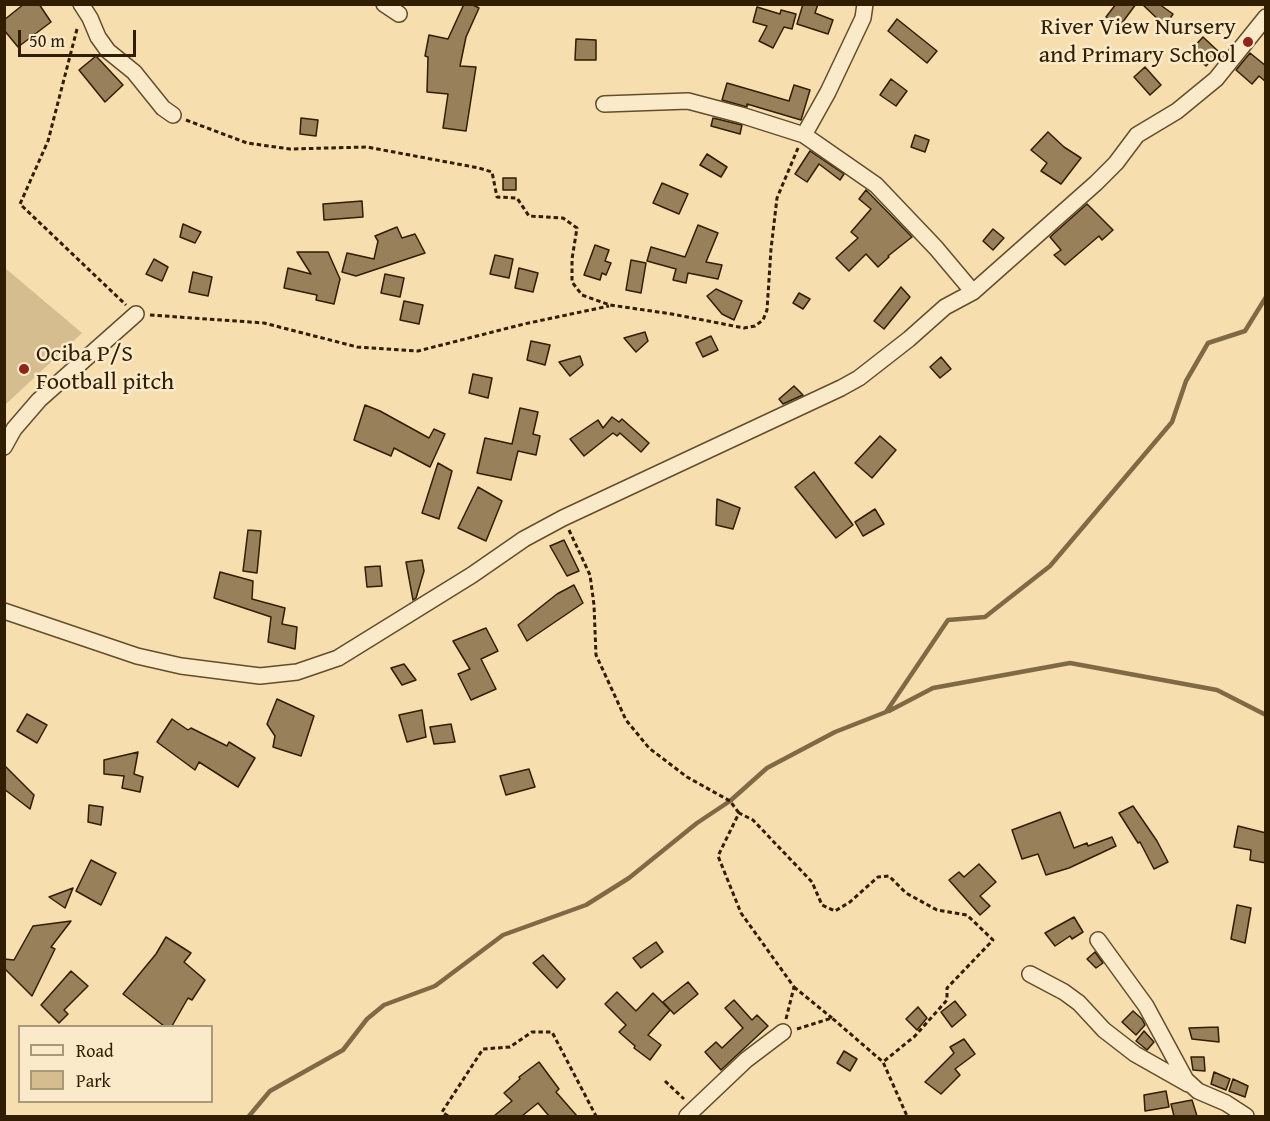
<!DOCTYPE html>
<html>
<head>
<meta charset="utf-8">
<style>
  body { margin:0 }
  #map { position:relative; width:1270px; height:1121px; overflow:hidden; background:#f7deae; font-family:"Gentium Book Plus",serif }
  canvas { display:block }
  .frame { position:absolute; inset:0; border:6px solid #311d00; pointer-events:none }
  .legend { position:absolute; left:18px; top:1025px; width:195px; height:78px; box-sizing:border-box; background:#faeaca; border:2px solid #aa9879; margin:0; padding:8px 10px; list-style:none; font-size:18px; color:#311d00 }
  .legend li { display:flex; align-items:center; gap:12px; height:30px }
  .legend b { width:30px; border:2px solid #aa9879 }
  .scale { position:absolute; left:18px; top:30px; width:118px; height:27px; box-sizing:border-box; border:3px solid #311d00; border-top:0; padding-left:8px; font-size:18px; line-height:21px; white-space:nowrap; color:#311d00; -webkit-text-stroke:4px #faeaca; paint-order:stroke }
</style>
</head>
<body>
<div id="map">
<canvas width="1270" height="1121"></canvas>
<div class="frame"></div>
<ul class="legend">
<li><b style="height:8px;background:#faeaca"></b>Road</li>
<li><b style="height:16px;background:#d5bd90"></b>Park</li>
</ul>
<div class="scale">50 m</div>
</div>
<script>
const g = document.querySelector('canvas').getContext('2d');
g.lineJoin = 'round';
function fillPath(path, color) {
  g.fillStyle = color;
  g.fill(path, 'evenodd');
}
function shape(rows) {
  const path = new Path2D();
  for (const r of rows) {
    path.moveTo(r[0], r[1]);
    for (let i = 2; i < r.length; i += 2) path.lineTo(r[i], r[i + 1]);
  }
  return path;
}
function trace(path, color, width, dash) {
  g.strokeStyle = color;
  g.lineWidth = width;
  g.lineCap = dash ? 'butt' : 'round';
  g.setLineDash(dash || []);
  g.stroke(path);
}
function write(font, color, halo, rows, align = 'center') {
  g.font = font + ' "Gentium Book Plus",serif';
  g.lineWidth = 5;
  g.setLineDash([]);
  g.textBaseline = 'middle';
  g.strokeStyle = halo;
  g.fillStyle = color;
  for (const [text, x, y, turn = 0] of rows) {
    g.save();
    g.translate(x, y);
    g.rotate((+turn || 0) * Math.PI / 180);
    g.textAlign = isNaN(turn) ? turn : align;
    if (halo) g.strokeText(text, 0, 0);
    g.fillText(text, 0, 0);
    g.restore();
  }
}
fillPath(shape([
  [5,268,82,333,5,405]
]), '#d5bd90');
trace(shape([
  [889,711,933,688,1070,663,1217,690,1266,715],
  [249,1116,270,1091,343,1050,367,1019,384,1005,435,986,503,935,586,905,629,878,697,823,730,801,767,768,835,732,886,712,948,620,985,617,1050,566,1172,422,1186,381,1208,343,1245,331,1266,297]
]), '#806945', 4.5);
const building = shape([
  [24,4,39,4,51,22,18,47,4,30,4,20,24,4],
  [464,4,471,4,479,8,466,37,460,66,476,67,466,131,443,128,448,94,427,92,428,57,425,56,429,35,448,39,464,4],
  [803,4,818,4,815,13,833,20,828,34,797,24,803,4],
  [1116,4,1136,4,1119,27,1106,17,1116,4],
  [1142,4,1159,4,1173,14,1165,26,1142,4],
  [757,7,780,14,781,10,796,14,792,29,784,27,773,48,759,41,767,26,753,22,757,7],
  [897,19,937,51,927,63,888,31,897,19],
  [1203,37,1219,52,1206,66,1190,51,1203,37],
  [576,39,596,40,596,60,575,60,576,39],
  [1250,53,1266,66,1266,82,1259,76,1252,84,1236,70,1250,53],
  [96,56,123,85,105,102,79,70,96,56],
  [1145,67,1161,85,1150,95,1134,77,1145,67],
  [891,79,907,91,896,106,880,95,891,79],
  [727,83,789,101,794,85,810,90,801,120,747,104,747,107,722,100,727,83],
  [301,118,318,120,316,136,300,134,301,118],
  [713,118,742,125,740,134,711,126,713,118],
  [1048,132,1064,147,1081,158,1061,184,1041,171,1047,163,1031,150,1048,132],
  [915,135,929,140,925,152,911,147,915,135],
  [810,151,844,174,840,180,819,164,807,182,795,174,810,151],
  [707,154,727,167,721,177,700,165,707,154],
  [503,178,516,178,516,190,503,190,503,178],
  [662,183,688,194,679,214,653,203,662,183],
  [866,190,912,237,888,256,889,257,878,267,866,254,849,271,836,258,858,238,851,232,871,209,859,199,866,190],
  [362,201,363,217,324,220,323,204,362,201],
  [1087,204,1113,230,1102,240,1099,236,1065,265,1054,255,1061,250,1050,237,1087,204],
  [183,224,201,232,195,243,180,237,183,224],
  [698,225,718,233,706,262,722,265,718,279,688,273,686,283,673,280,676,269,647,261,651,247,685,257,698,225],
  [397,227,402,238,415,234,425,253,356,276,342,272,347,253,374,259,378,241,375,236,397,227],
  [993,229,1004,238,993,250,983,241,993,229],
  [595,245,609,250,605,261,611,263,606,275,602,273,600,280,584,275,595,245],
  [297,252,328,252,340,279,334,304,316,300,317,295,284,288,288,268,311,274,297,252],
  [495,255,513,259,509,278,490,274,495,255],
  [154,259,168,267,162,281,146,274,154,259],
  [631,260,646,263,641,293,626,290,631,260],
  [519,268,538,273,533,292,515,288,519,268],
  [193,272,212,277,208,296,189,292,193,272],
  [385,274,404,278,400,297,381,293,385,274],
  [901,287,910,297,884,329,874,321,901,287],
  [716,289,742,301,734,320,722,314,707,296,716,289],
  [799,293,810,299,803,309,793,303,799,293],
  [404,301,423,305,419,324,400,320,404,301],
  [645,332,648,341,636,352,624,338,645,332],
  [711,336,718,350,703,357,696,343,711,336],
  [531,341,550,345,545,365,527,360,531,341],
  [580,356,583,365,570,376,559,362,580,356],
  [941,357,951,369,940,378,930,367,941,357],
  [473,374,492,378,488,398,469,393,473,374],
  [794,386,803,395,783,404,779,399,794,386],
  [365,405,380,411,429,438,434,429,445,434,430,467,394,448,391,456,354,440,365,405],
  [520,408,538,412,533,434,540,436,536,455,518,451,511,480,477,473,485,438,512,444,520,408],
  [612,417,619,422,622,419,649,443,641,452,620,433,617,436,613,433,584,456,570,439,598,420,603,428,612,417],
  [880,436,896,450,872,478,855,463,880,436],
  [438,463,452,471,439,519,422,513,438,463],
  [814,472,853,525,836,538,795,487,814,472],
  [478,487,502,501,486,541,458,528,478,487],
  [717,499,740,508,733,529,716,525,717,499],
  [875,509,884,524,863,536,855,522,875,509],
  [248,530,261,531,257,573,243,571,248,530],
  [564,540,579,571,567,576,550,546,564,540],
  [422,560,424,571,416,598,413,600,406,562,422,560],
  [380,566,382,586,367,587,365,567,380,566],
  [220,572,253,581,252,599,285,608,282,624,297,627,295,649,268,642,271,617,214,598,220,572],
  [574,585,583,603,527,641,518,625,557,594,574,585],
  [486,628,498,651,481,659,496,689,471,700,458,674,470,669,453,641,486,628],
  [404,664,416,680,402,685,391,668,404,664],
  [277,699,314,716,301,756,273,747,275,736,267,724,277,699],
  [422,710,426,737,407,742,399,715,422,710],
  [27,714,47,725,37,743,17,731,27,714],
  [172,719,188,730,191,728,227,746,229,742,255,758,238,787,199,762,195,770,157,742,172,719],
  [451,724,455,742,434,744,430,727,451,724],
  [138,752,134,774,143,777,140,792,122,788,124,776,104,774,104,760,138,752],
  [4,765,34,795,30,809,4,789,4,765],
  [529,769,535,787,506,795,500,776,529,769],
  [89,805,103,807,101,825,88,822,89,805],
  [1133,806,1157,841,1168,862,1154,869,1140,842,1138,843,1119,813,1133,806],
  [1060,812,1074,848,1087,843,1088,846,1112,837,1116,846,1069,868,1046,875,1038,854,1022,859,1012,830,1060,812],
  [1238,826,1266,833,1266,863,1250,860,1251,850,1234,847,1238,826],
  [91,860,116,873,101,905,76,891,91,860],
  [979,864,996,882,980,896,990,906,980,915,949,880,959,872,964,877,979,864],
  [73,888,65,908,49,897,73,888],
  [1237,905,1251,908,1245,943,1231,939,1237,905],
  [1074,917,1083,932,1072,939,1070,936,1055,946,1045,933,1074,917],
  [71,921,51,947,55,949,32,996,4,968,4,959,14,960,33,926,71,921],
  [166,937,191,953,184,962,205,980,192,1000,188,998,172,1026,164,1026,123,994,156,954,166,937],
  [656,942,663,952,641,968,633,958,656,942],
  [1095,952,1103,963,1096,968,1087,959,1095,952],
  [543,955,565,979,557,988,533,963,543,955],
  [71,971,88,986,64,1010,68,1014,59,1023,41,1005,71,971],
  [688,982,698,994,674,1014,663,1002,688,982],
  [617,992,636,1011,653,993,670,1010,648,1035,661,1045,650,1060,634,1048,635,1046,619,1032,626,1025,605,1004,617,992],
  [734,1000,752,1020,757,1015,768,1026,721,1070,705,1052,716,1042,722,1048,743,1028,725,1008,734,1000],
  [955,1001,966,1015,952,1027,941,1012,955,1001],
  [918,1007,927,1018,917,1030,906,1019,918,1007],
  [1133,1011,1142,1019,1145,1025,1136,1035,1122,1022,1133,1011],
  [1218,1027,1219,1042,1192,1039,1189,1028,1218,1027],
  [1144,1031,1154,1042,1147,1050,1136,1041,1144,1031],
  [964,1039,975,1054,955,1069,960,1075,941,1094,925,1082,954,1053,950,1047,964,1039],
  [844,1051,857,1059,850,1071,837,1063,844,1051],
  [1191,1057,1204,1057,1205,1071,1193,1070,1191,1057],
  [539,1062,559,1089,556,1092,577,1116,549,1116,538,1103,522,1116,494,1116,512,1101,504,1093,520,1079,519,1077,539,1062],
  [1214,1072,1230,1079,1226,1090,1211,1084,1214,1072],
  [1233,1079,1248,1086,1245,1097,1229,1091,1233,1079],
  [1166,1091,1169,1107,1145,1111,1144,1095,1166,1091],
  [1192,1100,1197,1116,1174,1116,1171,1104,1192,1100]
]);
fillPath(building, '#98815a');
trace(building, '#311d00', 1.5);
const minor = shape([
  [81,4,90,18,98,37,108,51,134,72,163,108,173,115],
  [384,4,399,14],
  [865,4,863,18,828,92,804,135,876,185,936,248,973,292],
  [604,104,688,101,741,115,804,135],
  [4,447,14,429,39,400,136,314],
  [4,611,137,656,181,666,260,676,297,672,338,658,472,575,524,539,563,518,841,388,859,378,909,339,945,307,973,292,1096,183,1116,163,1137,135,1177,111,1216,79,1266,17],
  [1098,940,1146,1006,1186,1080,1198,1091,1226,1103,1246,1116],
  [1030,974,1064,992,1079,1003,1104,1030,1135,1054,1188,1084],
  [687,1116,746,1060,783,1032]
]);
trace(minor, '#624d2c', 18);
trace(shape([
  [77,29,48,141,20,204,126,305],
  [186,120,247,143,290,149,367,147,479,168,492,172,497,197,517,198,529,216,563,218,577,228,572,259,572,282,582,295,610,305,672,314,744,328,755,326,763,320,767,310,771,249,777,198,798,148],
  [150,315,264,323,357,347,418,351,524,324,609,306],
  [569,530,590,575,594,605,596,655,626,720,649,748,687,777,730,801,739,813],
  [794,987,832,1018],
  [786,1019,794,987,741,913,718,856,739,813,753,820,812,882,822,905,835,911,850,902,878,877,889,876,906,893,937,910,967,915,993,940,947,988,947,1000,915,1036,883,1062],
  [797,1029,832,1018,883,1062,907,1116],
  [665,1081,684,1099],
  [448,1116,442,1112,483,1049,510,1047,532,1032,552,1032,596,1116]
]), '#311d00', 3, [4.5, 3]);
trace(minor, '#faeaca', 15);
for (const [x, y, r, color] of [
  [1248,42,6,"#8f2418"],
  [24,369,6,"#8f2418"]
]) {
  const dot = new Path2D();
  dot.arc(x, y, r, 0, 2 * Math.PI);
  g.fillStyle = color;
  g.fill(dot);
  trace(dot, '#faeaca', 2);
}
write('24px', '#311d00', '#faeaca', [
  ["River View Nursery",1236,28],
  ["and Primary School",1236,56],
  ["Ociba P/S",36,355,"left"],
  ["Football pitch",36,383,"left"]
], 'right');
</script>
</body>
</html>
